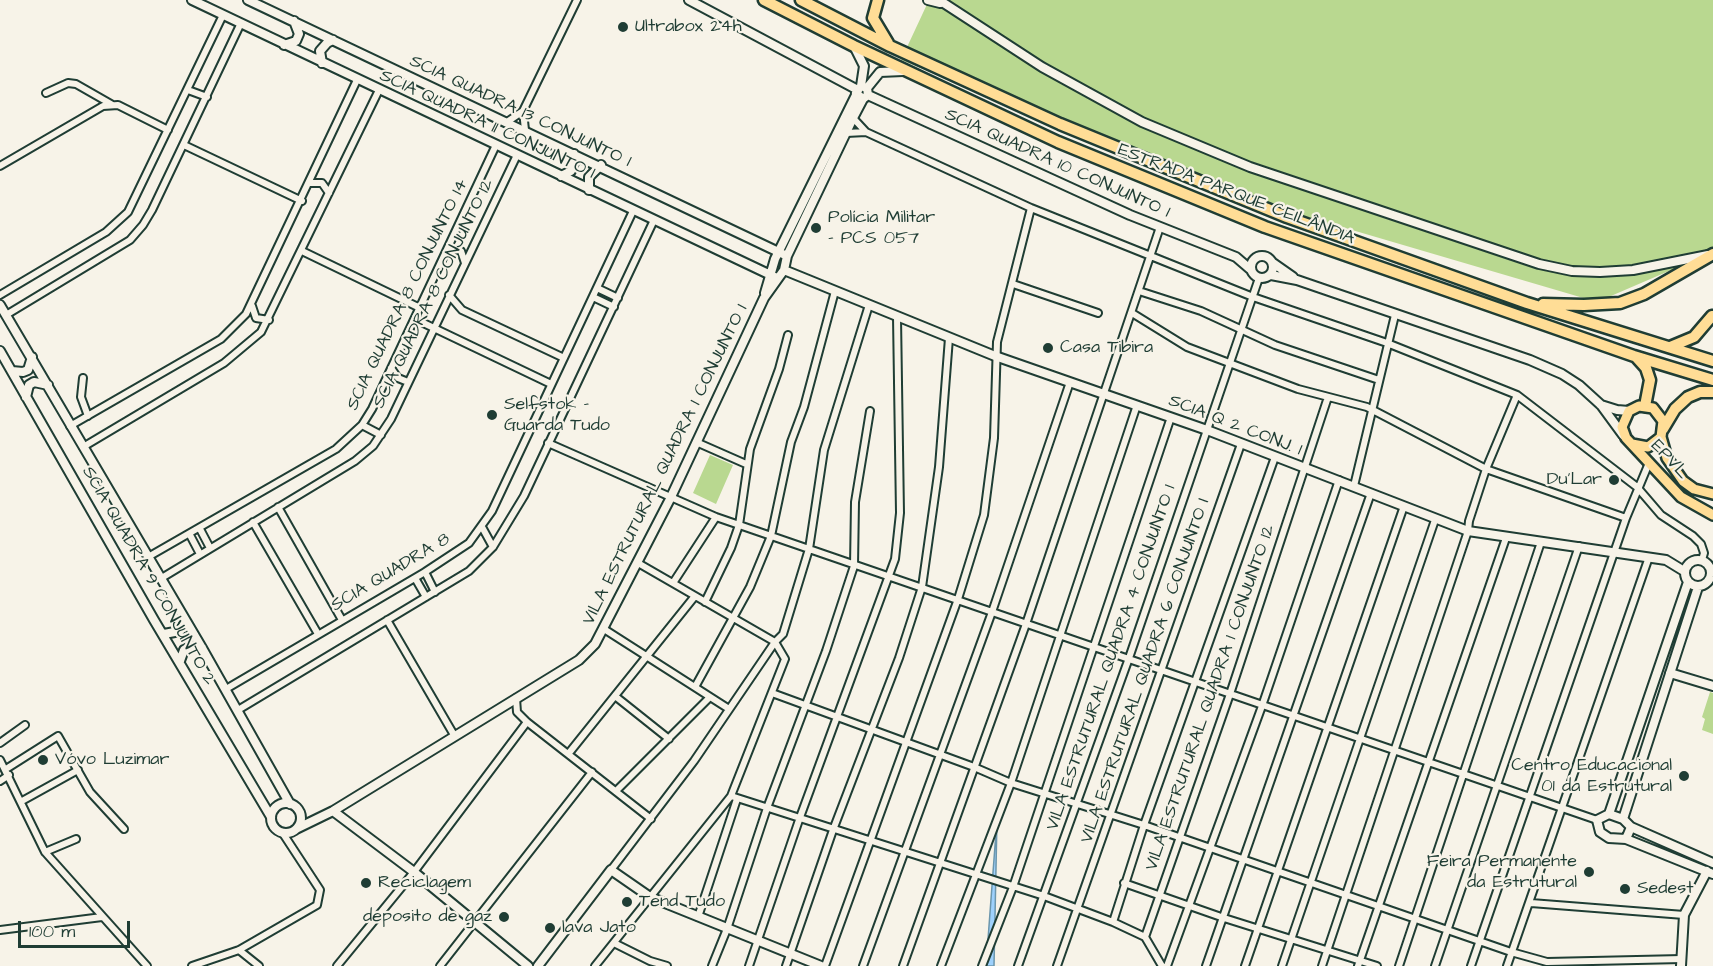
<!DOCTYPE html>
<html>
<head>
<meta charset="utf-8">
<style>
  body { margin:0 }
  #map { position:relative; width:1713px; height:966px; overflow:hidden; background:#f7f3e8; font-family:"Architects Daughter",sans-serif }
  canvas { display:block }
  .scale { position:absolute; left:18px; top:921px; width:112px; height:27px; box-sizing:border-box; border:3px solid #1f3d34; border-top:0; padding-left:8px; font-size:18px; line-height:21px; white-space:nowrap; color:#1f3d34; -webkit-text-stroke:4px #f7f3e8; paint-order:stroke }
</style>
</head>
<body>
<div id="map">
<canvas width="1713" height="966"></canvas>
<div class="scale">100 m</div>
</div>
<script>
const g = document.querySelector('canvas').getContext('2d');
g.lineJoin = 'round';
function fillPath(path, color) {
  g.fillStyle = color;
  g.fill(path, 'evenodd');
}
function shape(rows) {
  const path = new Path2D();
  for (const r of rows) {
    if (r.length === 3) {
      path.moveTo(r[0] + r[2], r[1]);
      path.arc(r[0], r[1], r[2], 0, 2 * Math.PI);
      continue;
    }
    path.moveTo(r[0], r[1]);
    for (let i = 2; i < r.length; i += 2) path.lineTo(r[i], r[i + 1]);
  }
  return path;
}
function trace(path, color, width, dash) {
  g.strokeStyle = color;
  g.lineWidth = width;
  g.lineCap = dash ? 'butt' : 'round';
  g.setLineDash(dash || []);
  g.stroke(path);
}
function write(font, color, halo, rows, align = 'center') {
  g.font = font + ' "Architects Daughter",sans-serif';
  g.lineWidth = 4.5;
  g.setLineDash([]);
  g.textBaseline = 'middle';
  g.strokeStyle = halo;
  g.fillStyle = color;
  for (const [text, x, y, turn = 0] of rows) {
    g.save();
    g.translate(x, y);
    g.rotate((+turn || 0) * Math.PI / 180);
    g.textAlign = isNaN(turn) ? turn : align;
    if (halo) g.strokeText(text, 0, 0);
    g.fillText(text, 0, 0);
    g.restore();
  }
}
fillPath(shape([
  [929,0,1713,0,1713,252,1597,302,1233,195,901,60],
  [710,455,733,465,716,504,693,493],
  [1710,692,1713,693,1713,734,1702,730,1705,719,1702,717]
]), '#b9d890');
const water = shape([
  [997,819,994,966,986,966,997,819]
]);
fillPath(water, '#9ed1fc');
trace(water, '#6b96ac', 1.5);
const minor = shape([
  [188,90,207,97],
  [46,93,68,83,76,84,111,104],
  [523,111,525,130],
  [853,118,866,132,1031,208,1253,297,1387,343,1517,395,1637,487,1661,515,1693,536,1701,544,1704,553,1702,560],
  [507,122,523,111,577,0],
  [846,133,866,132],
  [184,145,302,201],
  [0,166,103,106,118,105,168,130],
  [310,183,322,183,329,193],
  [449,247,461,251,465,263],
  [302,251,420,308],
  [1013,284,1098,313],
  [597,288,618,298],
  [1139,291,1201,311,1275,345,1379,380],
  [0,295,106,232,128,212,223,15],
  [449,295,462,310,564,358],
  [593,297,614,307],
  [252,306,256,318,269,320],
  [1132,313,1187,347,1298,389,1367,407,1486,469,1626,518],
  [6,315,130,240,143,225,152,210,241,23],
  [415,319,551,384],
  [391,368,398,378,408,382],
  [83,378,81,397,88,416],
  [362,425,381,435],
  [70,426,221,339,246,314,357,80],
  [696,442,746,464],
  [548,443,716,517,1597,820],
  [83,447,224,363,261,332,379,90],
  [1354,486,1395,315],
  [278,507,342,620],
  [253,522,318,634],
  [482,527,493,547],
  [200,529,210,548],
  [190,535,200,554],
  [148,557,336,449,362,425,372,409,496,145],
  [425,572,435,592],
  [415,578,426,597],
  [160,579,355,461,373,446,391,419,517,155],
  [673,583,716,517],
  [705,602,731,548,739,525,750,449,779,369,788,335],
  [387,620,454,735],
  [604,629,729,709],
  [695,687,750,587,771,536,791,442,804,407,835,291],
  [226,689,425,572,469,543,492,511,633,211],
  [772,693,974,767,1011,783,1144,825,1511,952,1547,962,1682,959],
  [615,696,669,739],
  [516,698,517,712,527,722,651,819],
  [238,710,469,571,493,547,524,496,654,220],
  [0,743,25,725],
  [569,753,695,596],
  [0,760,45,852,147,966],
  [6,769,58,736,90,792,124,829],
  [0,781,9,775],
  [617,790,710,697],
  [731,796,1044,896,1113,922,1145,937],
  [22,801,78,770],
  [45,852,76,839],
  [611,870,694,761,775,642,783,634,809,549,824,450,869,305],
  [1124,883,1224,918,1377,966],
  [1531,903,1684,915],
  [698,917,737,799],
  [1113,922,1144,825,1275,457],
  [0,930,102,917],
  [1145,937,1230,694,1328,397],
  [1145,937,1162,966],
  [614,943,650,961,667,966],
  [239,950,259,966],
  [192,966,239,950,317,905,320,890,282,832],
  [337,966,414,872,527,722],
  [440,966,592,772],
  [595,966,731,796,785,659,775,642,638,563],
  [712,966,727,929,767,808,826,651,854,566,855,502,870,411],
  [749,966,799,820,895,559,900,513,897,317],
  [786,966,833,830,899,658,922,587,939,467,949,338],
  [825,966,958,599,984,515,994,438,997,342,1031,208],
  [863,966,992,612,1070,382],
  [903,966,1026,624,1160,227],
  [941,966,1011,783,1137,405],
  [982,966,1013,887,1171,417],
  [1018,966,1129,658,1259,278],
  [1057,966,1241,444],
  [1167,966,1262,706,1339,480],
  [1206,966,1371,493],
  [1245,966,1404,506],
  [1282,966,1435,520],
  [1322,966,1468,531,1469,521,1486,469,1517,395],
  [1358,966,1506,538],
  [1399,966,1541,542],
  [1435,966,1579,546],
  [1471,966,1626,518,1649,463],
  [1507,966,1649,557]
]);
const tertiary = shape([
  [192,0,777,278],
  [248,0,787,256],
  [689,0,856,89],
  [928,0,940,3],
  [939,0,1042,67,1142,122,1250,167,1539,264,1572,271,1600,272,1633,270,1708,255],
  [284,45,296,41,299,34,294,21],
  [854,46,864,66,861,86],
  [322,63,320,51,327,43,333,40],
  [867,88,880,72,903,71],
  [868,95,1130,215,1236,257,1250,269],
  [561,176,571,171,575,160,574,154],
  [589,190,589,177,601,165],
  [1262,267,11],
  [1273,263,1293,277],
  [784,270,995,356,1207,430,1468,531,1666,560,1684,571],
  [1271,275,1297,280,1530,360,1562,374,1579,385,1601,405,1623,435],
  [765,293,775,259,856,95],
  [0,305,202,648,290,804],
  [0,351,154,620,271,817],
  [12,371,23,372,28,370,32,357],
  [26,397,29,385,34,382,48,385],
  [1601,405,1617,410,1629,411],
  [1698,573,13],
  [164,634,180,631,186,621],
  [180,661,184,650,189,647,202,648],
  [1670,673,1713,686],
  [286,818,15],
  [333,811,414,872,528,966],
  [1609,814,1688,582],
  [1623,819,1698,587],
  [1631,827,1713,863],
  [296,829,333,811,579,660,595,644,670,499,764,298,784,270,787,256,853,118,863,99,868,95,867,88,861,86,856,93,863,99],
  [1626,839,1631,827,1623,819,1609,814,1597,820,1600,832,1609,838,1626,839,1713,874],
  [538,966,611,870,650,897,821,966],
  [1681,966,1684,915,1707,871]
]);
const primary = shape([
  [1661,437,1667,458,1683,481,1694,489,1713,494],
  [1632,444,1648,447,1661,437,1663,421,1653,408,1639,406,1629,411,1622,427,1626,438,1681,497,1713,515]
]);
const motorway = shape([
  [764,0,854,46,1058,142,1265,227,1634,356,1713,380],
  [801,0,890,46,1060,124,1287,217,1527,303,1713,361],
  [878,0,873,18,888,43],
  [1543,304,1584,305,1620,303,1644,294,1713,254],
  [1670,347,1694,337,1712,316],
  [1637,358,1646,368,1650,380,1645,406],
  [1663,429,1675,409,1688,397,1700,392,1713,392]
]);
trace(minor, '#1f3d34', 10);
trace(tertiary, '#1f3d34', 12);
trace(primary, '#1f3d34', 14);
trace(motorway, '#1f3d34', 15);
trace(minor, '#f7f3e8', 6);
trace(tertiary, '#f7f3e8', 8);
trace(primary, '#ffdd96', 9);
trace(motorway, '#ffdd96', 10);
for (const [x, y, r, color] of [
  [623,27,6,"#1f3d34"],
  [816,228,6,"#1f3d34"],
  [1048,348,6,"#1f3d34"],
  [492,415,6,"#1f3d34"],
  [1614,480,6,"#1f3d34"],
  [43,760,6,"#1f3d34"],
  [1684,776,6,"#1f3d34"],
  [1589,872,6,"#1f3d34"],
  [366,883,6,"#1f3d34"],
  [1625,889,6,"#1f3d34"],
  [627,902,6,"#1f3d34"],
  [504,917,6,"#1f3d34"],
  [550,928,6,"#1f3d34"]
]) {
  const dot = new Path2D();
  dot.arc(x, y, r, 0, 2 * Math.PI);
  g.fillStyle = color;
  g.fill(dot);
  trace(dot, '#f7f3e8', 2);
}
write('18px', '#1f3d34', '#f7f3e8', [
  ["Ultrabox 24h",635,27],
  ["Polícia Militar",828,218],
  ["- PCS 057",828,239],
  ["Casa Tibira",1060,348],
  ["Selfstok -",504,405],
  ["Guarda Tudo",504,426],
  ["Du'Lar",1602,480,"right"],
  ["Vóvo Luzimar",55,760],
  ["Centro Educacional",1672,766,"right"],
  ["01 da Estrutural",1672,787,"right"],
  ["Feira Permanente",1577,862,"right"],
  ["da Estrutural",1577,883,"right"],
  ["Reciclagem",378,883],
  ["Sedest",1637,889],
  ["Tend Tudo",639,902],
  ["deposito de gaz",492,917,"right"],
  ["lava Jato",562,928]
], 'left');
write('18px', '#1f3d34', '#f7f3e8', [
  ["SCIA QUADRA 13 CONJUNTO 1",520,112,25],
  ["SCIA QUADRA 11 CONJUNTO 1",487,125,25],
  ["SCIA QUADRA 10 CONJUNTO 1",1057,164,24],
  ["ESTRADA PARQUE CEILÂNDIA",1236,195,21],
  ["SCIA QUADRA 8 CONJUNTO 12",434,294,-64],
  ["SCIA QUADRA 8 CONJUNTO 14",408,295,-64],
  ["SCIA Q 2 CONJ. 1",1235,426,21],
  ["EPVL",1669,460,47],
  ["VILA ESTRUTURAL QUADRA 1 CONJUNTO 1",666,465,-64],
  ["SCIA QUADRA 8",391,573,-31],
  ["SCIA QUADRA 9 CONJUNTO 2",148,576,60],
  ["VILA ESTRUTURAL QUADRA 4 CONJUNTO 1",1112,658,-71],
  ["VILA ESTRUTURAL QUADRA 6 CONJUNTO I",1146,671,-71],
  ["VILA ESTRUTURAL QUADRA 1 CONJUNTO 12",1211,698,-71]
]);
</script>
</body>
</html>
